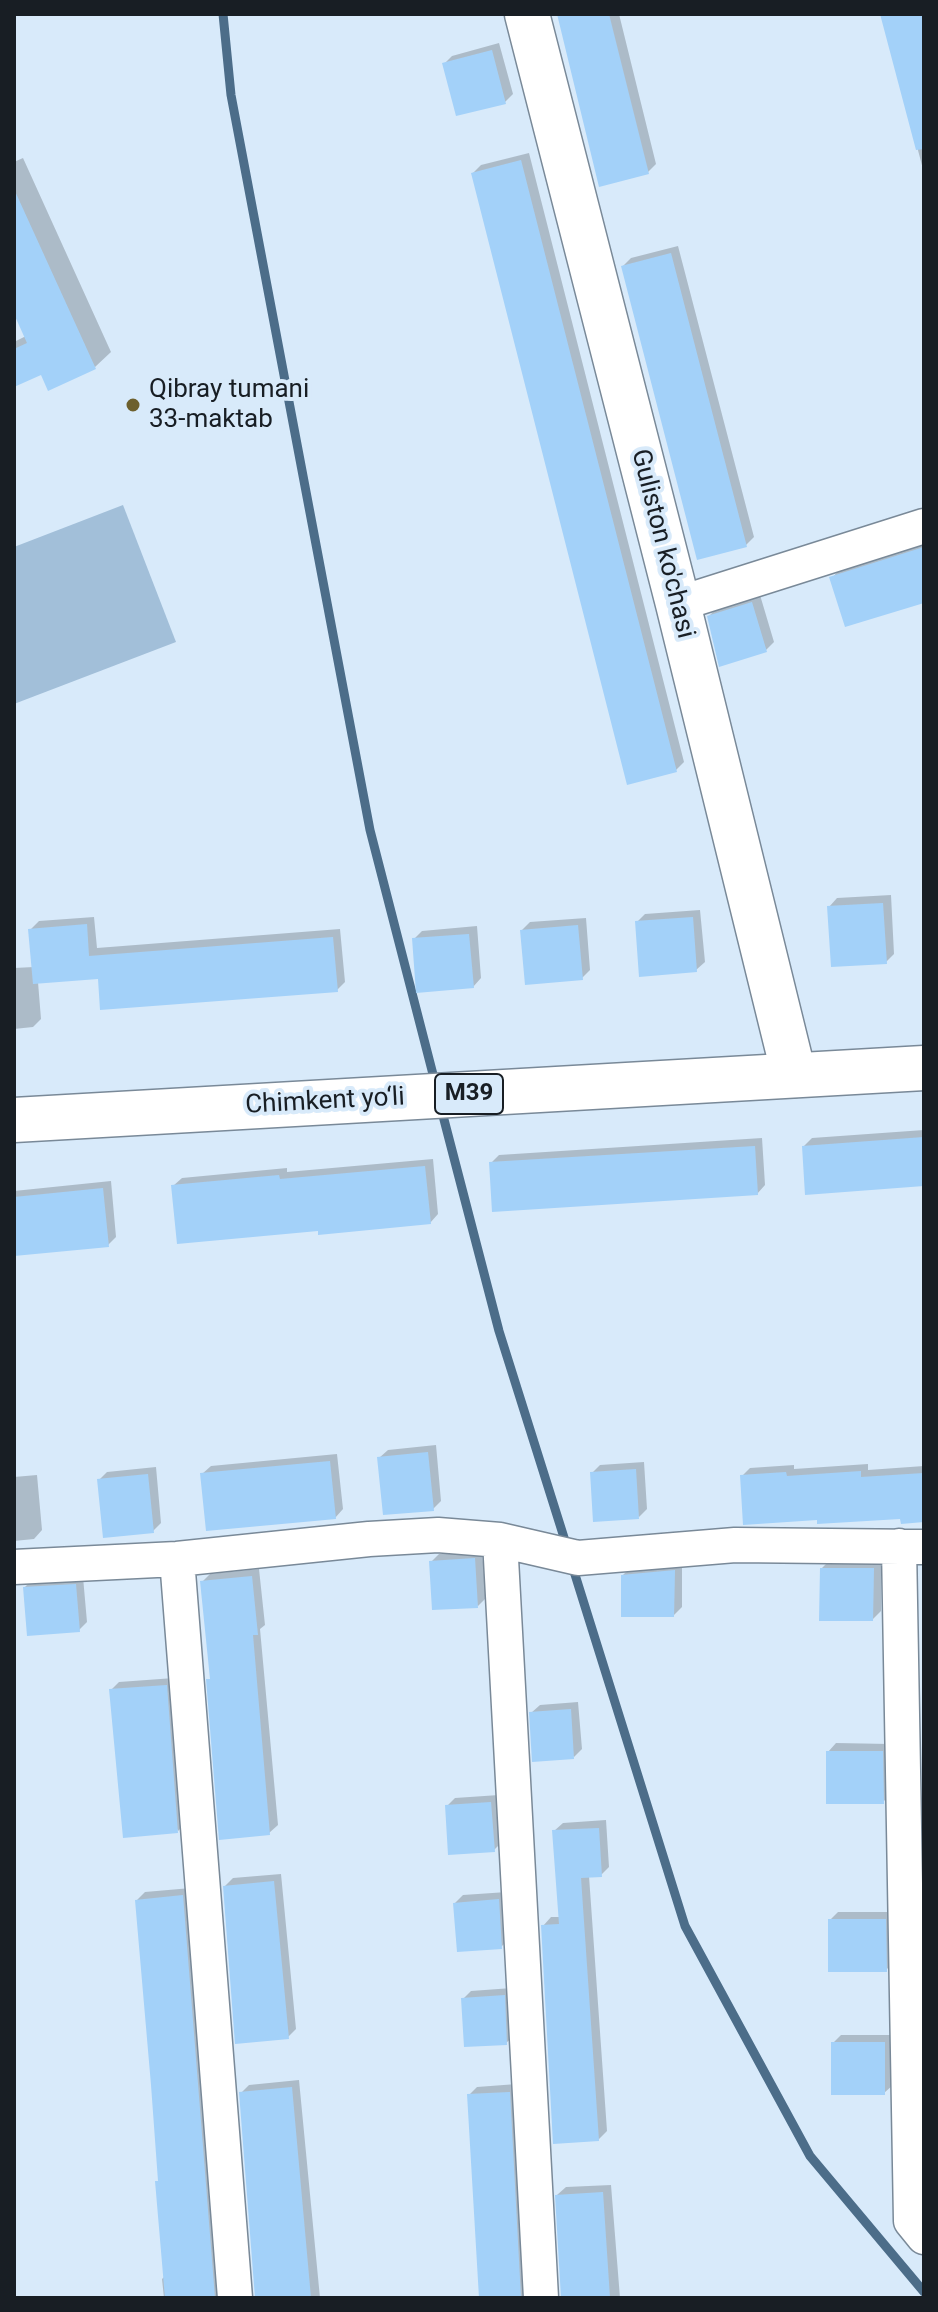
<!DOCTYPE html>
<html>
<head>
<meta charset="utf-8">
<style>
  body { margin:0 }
  #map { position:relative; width:938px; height:2312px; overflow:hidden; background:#d8eafa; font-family:Roboto,sans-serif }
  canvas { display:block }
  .frame { position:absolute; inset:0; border:16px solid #181e24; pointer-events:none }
</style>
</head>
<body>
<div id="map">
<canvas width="938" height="2312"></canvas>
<div class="frame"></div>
</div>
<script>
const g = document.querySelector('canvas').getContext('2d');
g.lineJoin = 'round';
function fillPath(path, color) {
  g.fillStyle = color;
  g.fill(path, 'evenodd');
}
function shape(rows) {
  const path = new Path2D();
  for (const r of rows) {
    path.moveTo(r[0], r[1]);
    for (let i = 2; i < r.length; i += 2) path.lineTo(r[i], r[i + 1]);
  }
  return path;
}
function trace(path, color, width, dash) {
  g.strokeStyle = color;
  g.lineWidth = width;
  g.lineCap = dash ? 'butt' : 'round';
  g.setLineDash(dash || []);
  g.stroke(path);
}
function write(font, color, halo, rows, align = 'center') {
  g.font = font + ' Roboto,sans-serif';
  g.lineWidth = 8;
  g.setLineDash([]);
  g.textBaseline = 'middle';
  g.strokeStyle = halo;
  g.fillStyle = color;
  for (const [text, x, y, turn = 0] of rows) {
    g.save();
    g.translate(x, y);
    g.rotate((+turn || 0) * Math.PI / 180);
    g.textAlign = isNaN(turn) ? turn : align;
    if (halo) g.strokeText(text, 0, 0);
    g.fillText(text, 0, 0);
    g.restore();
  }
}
fillPath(shape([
  [123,505,176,642,14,704,14,547]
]), '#a2bfd9');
fillPath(shape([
  [558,14,619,14,656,164,648,172],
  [882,14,924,14,924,173],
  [499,43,513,94,505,102,444,64,452,56],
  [529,153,684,762,676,770,473,173,481,165],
  [23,158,111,352,95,367,42,372,14,385,14,342,26,336,14,309,14,162],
  [678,246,754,537,746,545,623,266,631,258],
  [924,541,924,600,832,578,840,569],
  [760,595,774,642,766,650,709,616,717,608],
  [891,895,894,954,886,962,829,907,837,898],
  [700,910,705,962,696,970,637,922,645,914],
  [94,917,97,948,340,929,345,982,337,990,99,977,38,982,41,1019,33,1027,14,1029,14,968,34,967,30,930,39,921],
  [586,918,590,970,582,978,522,930,530,922],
  [477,926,481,978,473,987,414,939,422,931],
  [924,1130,924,1184,804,1146,812,1138],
  [762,1138,765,1185,757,1194,491,1163,499,1155],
  [433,1159,438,1214,430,1223,319,1229,173,1186,182,1178,287,1168,287,1172],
  [111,1181,116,1237,108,1245,14,1254,14,1191],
  [436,1445,441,1501,433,1509,379,1458,388,1450],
  [337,1454,343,1509,335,1518,202,1474,211,1466],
  [644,1462,647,1509,639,1517,592,1473,600,1465],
  [868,1464,868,1470,924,1466,924,1520,902,1517,819,1518,742,1476,750,1468,794,1465,794,1469],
  [156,1467,161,1523,153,1531,99,1480,107,1472],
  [37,1475,42,1530,34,1539,14,1541,14,1477],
  [482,1551,486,1598,478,1606,431,1562,439,1554],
  [830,1560,881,1561,881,1611,873,1619,822,1568],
  [682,1563,682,1607,674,1615,623,1575,631,1567],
  [259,1569,265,1625,260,1629,278,1825,269,1833,209,1680,212,1677,202,1582,210,1574],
  [83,1577,87,1622,79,1630,25,1587,33,1579],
  [174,1678,186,1823,178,1831,111,1690,119,1682],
  [578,1702,582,1749,574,1757,531,1713,540,1705],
  [836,1743,890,1744,891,1794,883,1802,828,1752],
  [499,1795,502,1842,494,1850,447,1806,455,1798],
  [606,1820,609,1867,601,1875,589,1876,607,2131,598,2140,543,1926,551,1917,560,1917,554,1831,563,1823],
  [281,1874,296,2029,288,2037,225,1886,233,1878],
  [191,1888,225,2298,164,2298,162,2279,165,2276,157,2182,160,2179,137,1900,145,1892],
  [507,1892,509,1939,501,1947,455,1903,463,1895],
  [838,1912,893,1912,894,1962,886,1970,830,1920],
  [512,1988,515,2035,506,2043,463,1999,471,1991],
  [841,2035,893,2035,893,2085,884,2093,833,2043],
  [299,2080,320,2298,257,2298,241,2093,249,2085],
  [517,2084,531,2298,481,2298,469,2095,477,2087],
  [611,2185,620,2298,563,2298,557,2195,566,2187]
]), '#0003');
trace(shape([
  [223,14,231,95,370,830,436,1086],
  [441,1108,499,1331,567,1547],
  [572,1565,685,1926,810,2156,924,2292]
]), '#4c6d89', 9);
fillPath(shape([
  [557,14,609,14,649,174,599,187],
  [880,14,924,14,924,149,916,150],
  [492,50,506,104,456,116,442,63],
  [521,160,677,772,627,785,471,173],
  [14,189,96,369,48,391,41,375,14,387,14,349,27,343,14,314],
  [671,253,747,547,697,560,621,266],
  [924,547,924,603,845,627,829,577],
  [752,602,767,652,719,667,707,616],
  [883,903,887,964,831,967,827,906],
  [693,917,697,972,639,977,635,921],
  [87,924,89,956,333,937,338,992,100,1010,98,979,33,984,28,929],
  [578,925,583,980,525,985,520,930],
  [469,934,474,988,416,993,412,938],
  [924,1137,924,1186,805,1195,802,1146],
  [755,1146,758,1195,492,1212,489,1162],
  [425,1166,431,1224,318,1235,318,1231,177,1244,171,1185,279,1175,280,1179],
  [103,1188,109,1247,14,1256,14,1197],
  [428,1452,434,1511,383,1515,377,1457],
  [330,1461,336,1519,206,1531,200,1473],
  [636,1469,639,1519,593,1522,590,1472],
  [861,1471,861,1477,924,1473,924,1522,901,1524,900,1519,817,1524,817,1520,743,1525,740,1475,786,1472,787,1476],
  [148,1474,154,1533,103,1538,97,1479],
  [475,1558,478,1608,432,1610,429,1561],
  [820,1568,874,1568,873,1621,819,1621],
  [675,1570,674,1617,621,1617,621,1575],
  [252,1576,258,1635,253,1635,270,1835,219,1840,206,1679,210,1679,200,1581],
  [76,1584,80,1632,27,1636,23,1587],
  [167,1685,178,1833,123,1838,109,1689],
  [571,1709,574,1759,532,1762,529,1712],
  [826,1751,883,1751,884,1804,826,1804],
  [491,1802,495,1852,448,1855,445,1805],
  [599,1828,602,1877,581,1878,599,2141,553,2144,541,1925,559,1924,552,1830],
  [274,1881,289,2039,235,2044,223,1886],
  [183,1895,215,2298,165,2298,155,2181,158,2181,151,2085,135,1900],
  [499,1899,502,1949,457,1952,453,1903],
  [828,1919,886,1919,887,1972,828,1972],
  [505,1995,507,2045,464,2047,461,1998],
  [831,2042,885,2042,885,2095,831,2095],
  [292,2087,311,2298,255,2298,239,2092],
  [510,2092,521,2298,479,2298,467,2094],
  [603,2192,610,2298,561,2298,555,2195]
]), '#a3d1f9');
const street = shape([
  [678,604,924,526],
  [500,1540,541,2298],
  [899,1546,911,2221,924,2237],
  [177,1559,235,2298],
  [14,1567,177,1559,369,1539,438,1535,500,1540,578,1558,735,1545,924,1547]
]);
const secondary = shape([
  [527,14,678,604,794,1075]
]);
const highway = shape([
  [14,1120,924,1068]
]);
trace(street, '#798998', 37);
trace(secondary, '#798998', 47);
trace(highway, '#798998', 47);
trace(street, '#fff', 34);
trace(secondary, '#fff', 44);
trace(highway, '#fff', 44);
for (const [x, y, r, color] of [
  [133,405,8,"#6d602d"]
]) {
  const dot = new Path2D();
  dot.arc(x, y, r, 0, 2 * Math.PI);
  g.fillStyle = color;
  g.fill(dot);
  trace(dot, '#d8eafa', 3);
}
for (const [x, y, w] of [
  [469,1094,68]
]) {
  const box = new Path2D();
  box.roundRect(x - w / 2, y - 20, w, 40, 6);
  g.fillStyle = '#d8eafa';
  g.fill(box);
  trace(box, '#181e24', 2);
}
write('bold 24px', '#181e24', null, [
  ["M39",469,1094]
]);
write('26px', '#181e24', '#d8eafa', [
  ["Qibray tumani",149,390],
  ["33-maktab",149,420]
], 'left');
write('26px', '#181e24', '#d8eafa', [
  ["Guliston ko'chasi",662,544,76],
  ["Chimkent yo‘li",325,1102,-3]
]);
</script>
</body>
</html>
